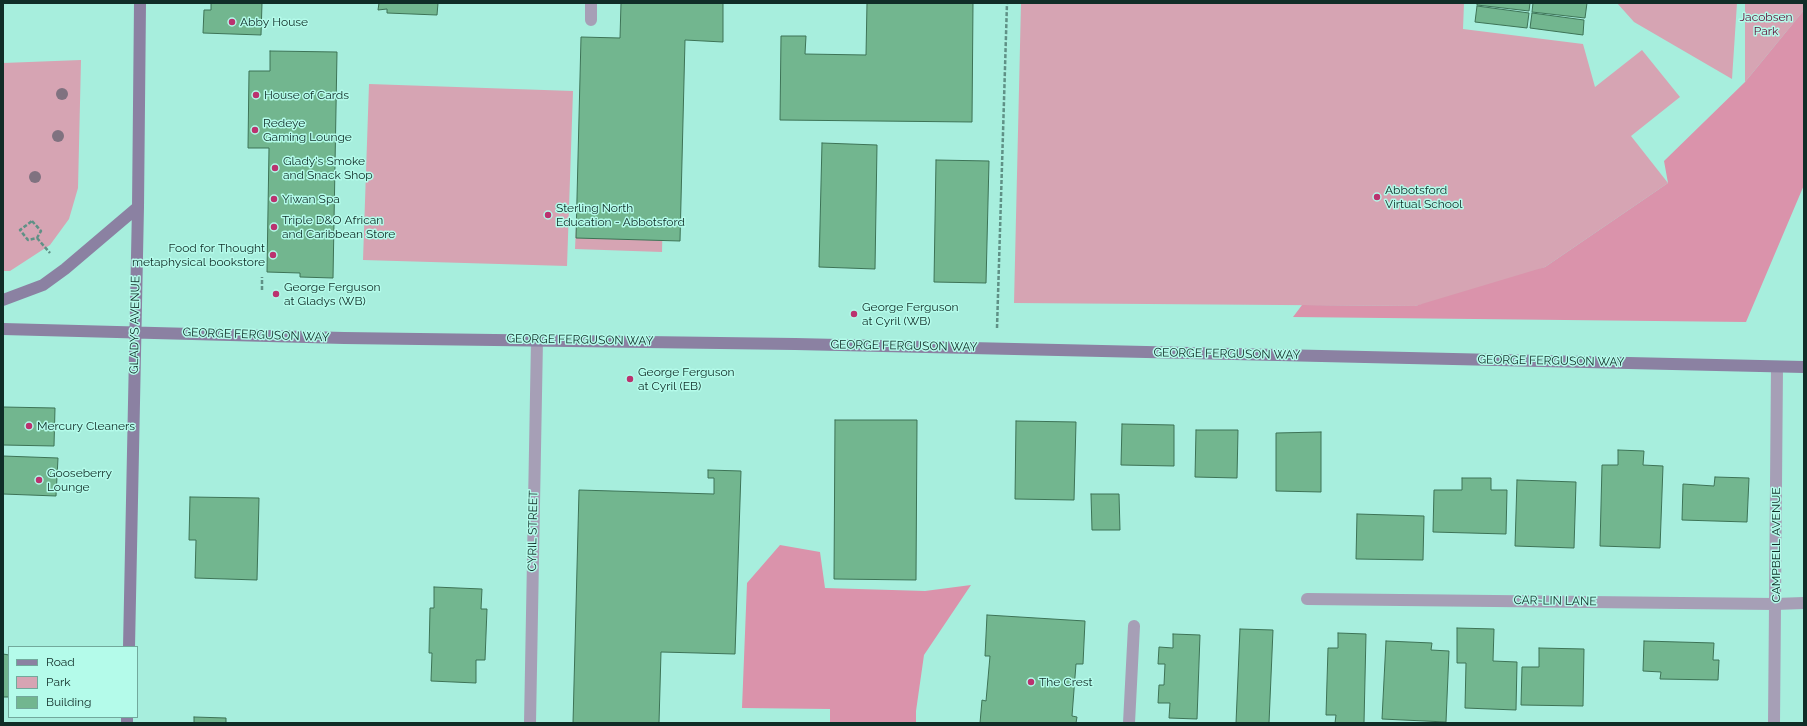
<!DOCTYPE html>
<html>
<head>
<meta charset="utf-8">
<style>
  body { margin:0 }
  #map { position:relative; width:1807px; height:726px; overflow:hidden; background:#a7eedd; font-family:Raleway,sans-serif }
  canvas { display:block }
  .frame { position:absolute; inset:0; border:4px solid #102d27; pointer-events:none }
  .legend { position:absolute; left:8px; top:646px; width:130px; height:72px; box-sizing:border-box; background:#b4fbea; border:1px solid #72a99c; margin:0; padding:5px 7px; list-style:none; font-size:12px; color:#102d27 }
  .legend li { display:flex; align-items:center; gap:8px; height:20px }
  .legend b { width:20px; border:1px solid #72a99c }
</style>
</head>
<body>
<div id="map">
<canvas width="1807" height="726"></canvas>
<div class="frame"></div>
<ul class="legend">
<li><b style="height:5px;background:#8b81a2"></b>Road</li>
<li><b style="height:11px;background:#d6a4b3"></b>Park</li>
<li><b style="height:11px;background:#72b68f"></b>Building</li>
</ul>
</div>
<script>
const g = document.querySelector('canvas').getContext('2d');
g.lineJoin = 'round';
function fillPath(path, color) {
  g.fillStyle = color;
  g.fill(path, 'evenodd');
}
function shape(rows) {
  const path = new Path2D();
  for (const r of rows) {
    path.moveTo(r[0], r[1]);
    for (let i = 2; i < r.length; i += 2) path.lineTo(r[i], r[i + 1]);
  }
  return path;
}
function trace(path, color, width, dash) {
  g.strokeStyle = color;
  g.lineWidth = width;
  g.lineCap = dash ? 'butt' : 'round';
  g.setLineDash(dash || []);
  g.stroke(path);
}
function write(font, color, halo, rows, align = 'center') {
  g.font = font + ' Raleway,sans-serif';
  g.lineWidth = 3;
  g.setLineDash([]);
  g.textBaseline = 'middle';
  g.strokeStyle = halo;
  g.fillStyle = color;
  for (const [text, x, y, turn = 0] of rows) {
    g.save();
    g.translate(x, y);
    g.rotate((+turn || 0) * Math.PI / 180);
    g.textAlign = isNaN(turn) ? turn : align;
    if (halo) g.strokeText(text, 0, 0);
    g.fillText(text, 0, 0);
    g.restore();
  }
}
fillPath(shape([
  [1021,3,1464,3,1463,29,1583,44,1595,87,1642,50,1680,97,1631,136,1668,183,1545,267,1483,291,1415,306,1014,303],
  [1617,3,1737,3,1732,79,1634,22],
  [1745,3,1804,3,1804,10,1745,82],
  [81,60,78,188,69,219,50,245,10,271,3,271,3,63],
  [369,84,573,91,567,266,363,260],
  [577,204,663,207,662,252,575,249]
]), '#d6a4b3');
fillPath(shape([
  [1804,10,1804,185,1746,322,1293,317,1302,305,1415,306,1545,267,1668,183,1664,161,1745,82],
  [780,545,820,552,825,588,925,591,971,585,924,655,916,711,916,723,830,723,830,709,742,708,747,583]
]), '#da93ab');
const building = shape([
  [211,3,262,3,261,35,203,33,204,10,211,10,211,3],
  [379,3,438,3,437,15,387,13,387,9,378,10,379,3],
  [621,3,723,3,723,42,685,40,680,241,576,238,581,37,620,38,621,3],
  [867,3,973,3,972,122,780,120,781,36,806,36,805,54,866,55,867,3],
  [1477,3,1530,3,1529,11,1477,5,1477,3],
  [1533,3,1587,3,1585,18,1532,12,1533,3],
  [1477,6,1529,13,1527,28,1475,22,1477,6],
  [1532,13,1584,20,1583,35,1530,28,1532,13],
  [270,51,337,52,333,278,300,277,300,273,267,272,269,148,248,148,249,71,270,71,270,51],
  [822,143,877,145,875,269,819,267,822,143],
  [936,160,989,161,986,283,934,282,936,160],
  [3,407,55,408,54,446,3,445,3,407],
  [835,420,917,420,916,580,834,579,835,420],
  [1016,421,1076,422,1074,500,1015,499,1016,421],
  [1122,424,1174,425,1174,466,1121,465,1122,424],
  [1196,430,1238,430,1237,478,1195,477,1196,430],
  [1321,432,1321,492,1276,491,1276,433,1321,432],
  [1618,450,1644,451,1643,465,1663,466,1660,548,1600,546,1602,465,1618,465,1618,450],
  [3,456,58,458,56,496,3,494,3,456],
  [708,470,741,471,735,654,661,652,659,723,573,723,579,490,714,494,714,478,708,478,708,470],
  [1715,477,1749,478,1747,522,1682,520,1683,484,1714,486,1715,477],
  [1462,478,1491,478,1491,490,1507,490,1506,534,1433,532,1434,490,1462,490,1462,478],
  [1517,480,1576,482,1574,548,1515,546,1517,480],
  [1091,494,1119,494,1120,530,1092,530,1091,494],
  [190,497,259,498,257,580,195,578,196,540,189,540,190,497],
  [1357,514,1424,516,1423,560,1356,559,1357,514],
  [434,587,482,589,481,609,487,609,485,660,476,660,476,683,431,681,432,653,429,653,430,608,434,608,434,587],
  [987,615,1085,621,1083,664,1076,664,1072,716,1077,717,1076,723,980,723,982,700,986,701,990,656,985,656,987,615],
  [1457,628,1494,629,1493,661,1517,662,1516,710,1465,708,1466,663,1457,663,1457,628],
  [1240,629,1273,630,1269,723,1236,723,1240,629],
  [1338,633,1366,634,1364,723,1335,723,1336,715,1326,715,1328,648,1338,648,1338,633],
  [1173,634,1200,635,1197,719,1169,718,1170,703,1158,703,1159,685,1164,685,1165,664,1158,664,1159,647,1173,648,1173,634],
  [1386,641,1432,643,1431,650,1449,651,1446,722,1382,719,1386,641],
  [1644,641,1714,643,1713,660,1719,660,1718,680,1660,679,1661,672,1643,671,1644,641],
  [1539,648,1584,649,1583,706,1521,705,1522,667,1539,667,1539,648],
  [3,654,9,655,9,697,3,697,3,654],
  [194,717,226,718,226,723,194,723,194,717]
]);
fillPath(building, '#72b68f');
trace(building, '#3d7356', 1);
trace(shape([
  [32,221,41,231,37,238,28,240,20,230,32,221],
  [37,238,50,253],
  [262,290,262,277],
  [997,328,1007,3]
]), '#5f9186', 2.5, [4, 2]);
trace(shape([
  [591,20,591,3],
  [1775,604,1804,603]
]), '#a69fb6', 12);
trace(shape([
  [1307,599,1775,604],
  [530,723,537,340],
  [1129,723,1134,626],
  [1774,723,1777,367]
]), '#a69fb6', 12);
trace(shape([
  [3,300,43,285,65,269,138,207],
  [3,329,344,338,795,344,1804,367],
  [129,647,138,207,140,3],
  [127,723,127,717]
]), '#8b81a2', 12);
g.fillStyle = '#807280';
for (const [x, y] of [
  [62,94],
  [58,136],
  [35,177]
]) {
  g.beginPath();
  g.arc(x, y, 6, 0, 2 * Math.PI);
  g.fill();
}
for (const [x, y, r, color] of [
  [232,22,4,"#bb326f"],
  [256,95,4,"#bb326f"],
  [255,130,4,"#bb326f"],
  [275,168,4,"#bb326f"],
  [1377,197,4,"#bb326f"],
  [274,199,4,"#bb326f"],
  [548,215,4,"#bb326f"],
  [274,227,4,"#bb326f"],
  [273,255,4,"#bb326f"],
  [276,294,4,"#bb326f"],
  [854,314,4,"#bb326f"],
  [630,379,4,"#bb326f"],
  [29,426,4,"#bb326f"],
  [39,480,4,"#bb326f"],
  [1031,682,4,"#bb326f"]
]) {
  const dot = new Path2D();
  dot.arc(x, y, r, 0, 2 * Math.PI);
  g.fillStyle = color;
  g.fill(dot);
  trace(dot, '#b4fbea', 1.5);
}
write('12px', '#600c34', '#b4fbea', [
  ["Jacobsen",1766,17],
  ["Park",1766,31]
]);
write('12px', '#102d27', '#b4fbea', [
  ["Abby House",240,22],
  ["House of Cards",264,95],
  ["Redeye",263,123],
  ["Gaming Lounge",263,137],
  ["Glady's Smoke",283,161],
  ["and Snack Shop",283,175],
  ["Abbotsford",1385,190],
  ["Virtual School",1385,204],
  ["Yiwan Spa",282,199],
  ["Sterling North",556,208],
  ["Education - Abbotsford",556,222],
  ["Triple D&O African",282,220],
  ["and Caribbean Store",282,234],
  ["Food for Thought",265,248,"right"],
  ["metaphysical bookstore",265,262,"right"],
  ["George Ferguson",284,287],
  ["at Gladys (WB)",284,301],
  ["George Ferguson",862,307],
  ["at Cyril (WB)",862,321],
  ["George Ferguson",638,372],
  ["at Cyril (EB)",638,386],
  ["Mercury Cleaners",37,426],
  ["Gooseberry",47,473],
  ["Lounge",47,487],
  ["The Crest",1039,682]
], 'left');
write('12px', '#102d27', '#b4fbea', [
  ["GLADYS AVENUE",135,325,-89],
  ["GEORGE FERGUSON WAY",256,335,2],
  ["GEORGE FERGUSON WAY",580,340,1],
  ["GEORGE FERGUSON WAY",904,346,1],
  ["GEORGE FERGUSON WAY",1227,354,1],
  ["GEORGE FERGUSON WAY",1551,361,1],
  ["CYRIL STREET",533,531,-89],
  ["CAMPBELL AVENUE",1776,545,-90],
  ["CAR-LIN LANE",1555,601,1]
]);
</script>
</body>
</html>
